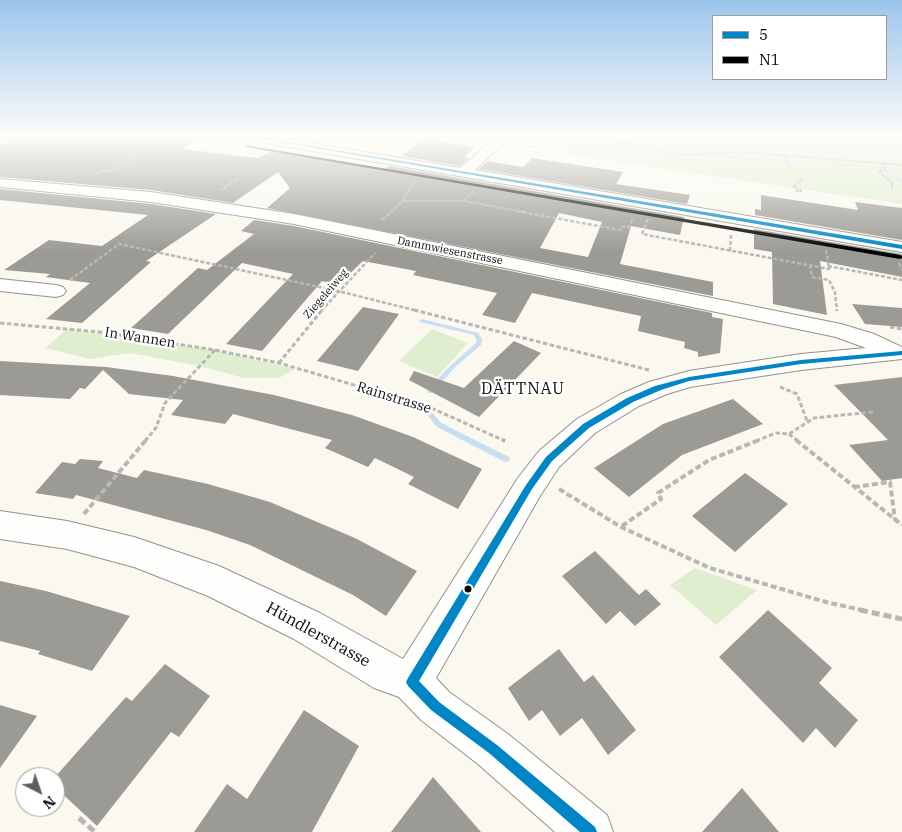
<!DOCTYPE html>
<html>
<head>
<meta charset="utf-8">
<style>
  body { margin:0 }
  #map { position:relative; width:902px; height:832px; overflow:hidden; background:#faf8ef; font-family:"IBM Plex Serif",serif }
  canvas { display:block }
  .legend { position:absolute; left:712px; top:15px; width:175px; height:65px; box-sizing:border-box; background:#fff; border:1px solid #9d9d9d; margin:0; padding:6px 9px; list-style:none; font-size:15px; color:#0b0b0b }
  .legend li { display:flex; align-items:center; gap:10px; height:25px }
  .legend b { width:25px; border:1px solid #9d9d9d }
  .north { position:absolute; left:15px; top:767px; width:50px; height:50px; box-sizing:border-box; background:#fff; border:1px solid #9d9d9d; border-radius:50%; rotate:139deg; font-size:14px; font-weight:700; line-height:20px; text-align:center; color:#0b0b0b }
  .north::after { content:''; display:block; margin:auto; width:18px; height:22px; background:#5f5e5b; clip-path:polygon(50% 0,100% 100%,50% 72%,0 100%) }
</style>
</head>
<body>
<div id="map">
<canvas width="902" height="832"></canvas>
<ul class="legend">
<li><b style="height:6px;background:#0086c6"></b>5</li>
<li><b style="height:6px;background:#000"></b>N1</li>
</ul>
<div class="north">N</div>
</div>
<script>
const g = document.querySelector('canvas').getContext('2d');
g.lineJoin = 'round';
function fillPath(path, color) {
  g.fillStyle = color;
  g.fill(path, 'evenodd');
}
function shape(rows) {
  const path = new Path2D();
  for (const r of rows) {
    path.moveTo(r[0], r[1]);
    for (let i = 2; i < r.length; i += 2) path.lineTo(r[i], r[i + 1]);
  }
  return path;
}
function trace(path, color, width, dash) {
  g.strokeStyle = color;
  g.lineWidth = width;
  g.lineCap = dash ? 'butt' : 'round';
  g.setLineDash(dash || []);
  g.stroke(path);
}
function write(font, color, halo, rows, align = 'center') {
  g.font = font + ' "IBM Plex Serif",serif';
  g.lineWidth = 5;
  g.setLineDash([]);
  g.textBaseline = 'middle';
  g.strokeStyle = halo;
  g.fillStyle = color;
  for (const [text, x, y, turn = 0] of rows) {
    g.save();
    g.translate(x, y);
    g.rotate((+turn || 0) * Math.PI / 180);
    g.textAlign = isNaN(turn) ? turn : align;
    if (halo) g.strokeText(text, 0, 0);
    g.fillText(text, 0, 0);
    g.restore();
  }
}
fillPath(shape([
  [573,136,592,136,624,143,627,136,902,136,902,204,558,153],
  [67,329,215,350,295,369,279,378,244,378,200,366,130,353,90,359,45,348],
  [432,329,468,343,437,377,399,361],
  [695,568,757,590,716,625,670,585]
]), '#e0eed0');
fillPath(shape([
  [432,136,486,143,488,144,486,145,432,138,421,140,415,145,412,144,419,138,432,136],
  [547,136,551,136,530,144,501,146,499,145,530,142,547,136],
  [617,136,622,136,728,156,859,165,861,166,859,167,728,158,617,136],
  [871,166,902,169,902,171,884,169,902,180,902,183,879,169,871,168,871,166],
  [422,319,478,333,482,339,481,345,455,367,432,393,428,393,427,391,428,389,451,365,476,343,476,339,474,335,420,322,419,321,422,319],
  [427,411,431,411,441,423,509,457,510,459,509,461,506,462,503,461,437,427,427,415,426,413,427,411]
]), '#c8def1');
fillPath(shape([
  [21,136,204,136,181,149,258,158,274,150,385,169,389,166,684,217,680,235,631,226,620,264,713,282,713,296,267,208,290,188,278,172,233,203,151,190,0,177,0,145],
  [559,213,602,222,588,257,540,248],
  [425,139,475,147,464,157,470,158,460,166,402,156],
  [532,158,623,172,616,184,690,195,687,204,479,169,487,161,523,167],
  [0,189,151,204,216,214,146,261,151,262,82,323,46,319,90,283,46,277,50,274,4,270,49,240,102,246,148,215,0,200],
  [761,195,858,210,855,202,902,208,902,240,755,215,755,209,761,210],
  [254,220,294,226,712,313,712,317,723,319,720,353,698,357,698,352,684,348,685,342,638,331,641,316,532,293,515,323,482,315,497,293,413,275,416,271,363,261,338,285,322,281,262,351,226,344,293,274,242,263,168,334,131,328,198,268,207,270,254,234,241,231],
  [754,229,902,254,902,277,820,261,827,315,773,304,772,252,754,249],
  [852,304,902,308,902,327,865,324],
  [363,307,399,314,358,371,317,361],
  [514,341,541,353,479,417,409,380,414,371,464,388],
  [0,361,106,367,173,376,274,395,352,415,413,437,482,469,458,509,408,484,414,477,375,458,368,467,325,448,332,440,233,414,225,424,171,415,183,400,129,394,103,370,85,389,80,388,70,399,0,395],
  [902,377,902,478,882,481,849,445,888,440,834,385],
  [733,399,763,424,682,455,629,497,594,468,663,424],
  [80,459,103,461,98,468,137,478,144,470,208,484,270,502,355,538,417,571,386,616,353,595,250,545,206,530,76,495,73,499,35,493,62,462,75,464],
  [745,473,788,504,735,552,692,516],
  [595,551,639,595,646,589,661,604,635,626,620,611,606,624,562,576],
  [0,581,46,591,130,616,92,671,38,654,40,651,0,641],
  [768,610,832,668,819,683,858,720,835,748,816,728,803,743,719,657],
  [559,649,584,682,593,675,636,730,608,755,582,718,560,736,542,710,529,721,508,688],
  [165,664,210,696,179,737,171,732,97,826,55,787,55,777,126,697,132,701],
  [0,705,37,716,0,768],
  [304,710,359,746,312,832,194,832,227,784,247,799],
  [433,777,481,832,391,832],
  [742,788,779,832,702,832]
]), '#9c9a95');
const minor = shape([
  [0,136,7,136,0,140,0,136],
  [242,136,268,136,461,168,491,141,491,136,503,136,501,145,475,170,902,242,902,252,248,140,242,136],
  [0,179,151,192,294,214,841,324,874,334,902,347,902,359,801,370,690,387,667,394,639,406,595,433,559,467,540,496,436,678,449,692,508,734,607,815,613,832,555,832,478,764,421,720,399,697,374,688,294,639,208,596,134,567,67,549,0,539,0,511,67,521,134,537,219,566,320,613,403,659,518,478,539,451,577,419,621,394,649,382,689,371,801,354,866,348,836,337,294,224,151,202,0,187,0,179],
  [0,279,56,285,63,287,66,291,63,295,56,297,0,291,0,279]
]);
trace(minor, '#93928e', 2);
trace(shape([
  [592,136,681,155,742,152,902,165],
  [513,140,530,136],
  [510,149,538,146,562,136],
  [784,156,790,167],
  [883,163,886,169,879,172,892,182,892,189],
  [96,174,102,171,111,171,136,157],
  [221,190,238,178,236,178],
  [796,191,802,191,793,187,803,179],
  [403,201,464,201,524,212],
  [464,201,474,191],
  [391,212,403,201,415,180]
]), '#b7b7b5', 2, [2.5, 1]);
trace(shape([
  [517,211,620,230,621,227,629,227,633,218],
  [648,219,642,234,829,269,826,250],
  [382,220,392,211],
  [730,251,731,234],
  [899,263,902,270],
  [810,265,812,277,829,280,835,292,837,311],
  [828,266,902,280],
  [70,280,119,244,338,291,418,311],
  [321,311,375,253]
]), '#b7b7b5', 2.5, [4, 2]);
trace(shape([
  [414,310,649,370],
  [0,323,100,332,215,350,279,363,429,407,505,441],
  [890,327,902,329],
  [279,363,322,310],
  [780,387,797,394,807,421],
  [789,434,798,441],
  [145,441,156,428,165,403,215,350],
  [756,441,776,433,789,434,814,418,873,412]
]), '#b7b7b5', 3, [4.5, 2.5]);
trace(shape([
  [503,440,505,441],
  [796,440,902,525],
  [854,487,890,482,895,520],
  [559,489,621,527,710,568,826,602,866,611],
  [84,514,146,440],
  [622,526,661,499,658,493,709,460,759,440]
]), '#b7b7b5', 4, [6, 3]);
trace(shape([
  [860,610,902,619],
  [79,818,95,832]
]), '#b7b7b5', 5, [8, 4]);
fillPath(minor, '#fefefd');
fillPath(shape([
  [246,136,252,136,902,245,902,249,246,136],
  [902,351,902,355,801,364,689,381,661,390,633,402,589,428,552,461,532,489,419,681,439,702,497,745,595,827,597,832,580,832,489,753,431,710,408,686,406,682,408,678,526,485,546,457,583,424,627,398,655,386,689,377,801,360,902,351]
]), '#0086c6');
fillPath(shape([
  [245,145,900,255,902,256,902,258,900,259,246,147,245,145]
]), '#000');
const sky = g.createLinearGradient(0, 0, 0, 252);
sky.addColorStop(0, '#9bc5ec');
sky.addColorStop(0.54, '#fdfcf8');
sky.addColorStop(1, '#fdfcf800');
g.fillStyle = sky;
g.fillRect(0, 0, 902, 252);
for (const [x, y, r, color] of [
  [468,589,4.5,"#0b0b0b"]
]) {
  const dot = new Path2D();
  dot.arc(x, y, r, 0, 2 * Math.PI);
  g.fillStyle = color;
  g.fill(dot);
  trace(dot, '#fff', 2);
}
write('11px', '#0b0b0b', '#fff', [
  ["Dammwiesenstrasse",450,251,11],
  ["Ziegeleiweg",326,294,-49]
]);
write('14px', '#0b0b0b', '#fff', [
  ["In Wannen",140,338,9],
  ["Rainstrasse",394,398,17]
]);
g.letterSpacing = '1px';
write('16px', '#0b0b0b', '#fff', [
  ["DÄTTNAU",523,389]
]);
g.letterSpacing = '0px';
write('16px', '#0b0b0b', '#fff', [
  ["Hündlerstrasse",318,635,29]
]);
</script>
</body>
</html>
